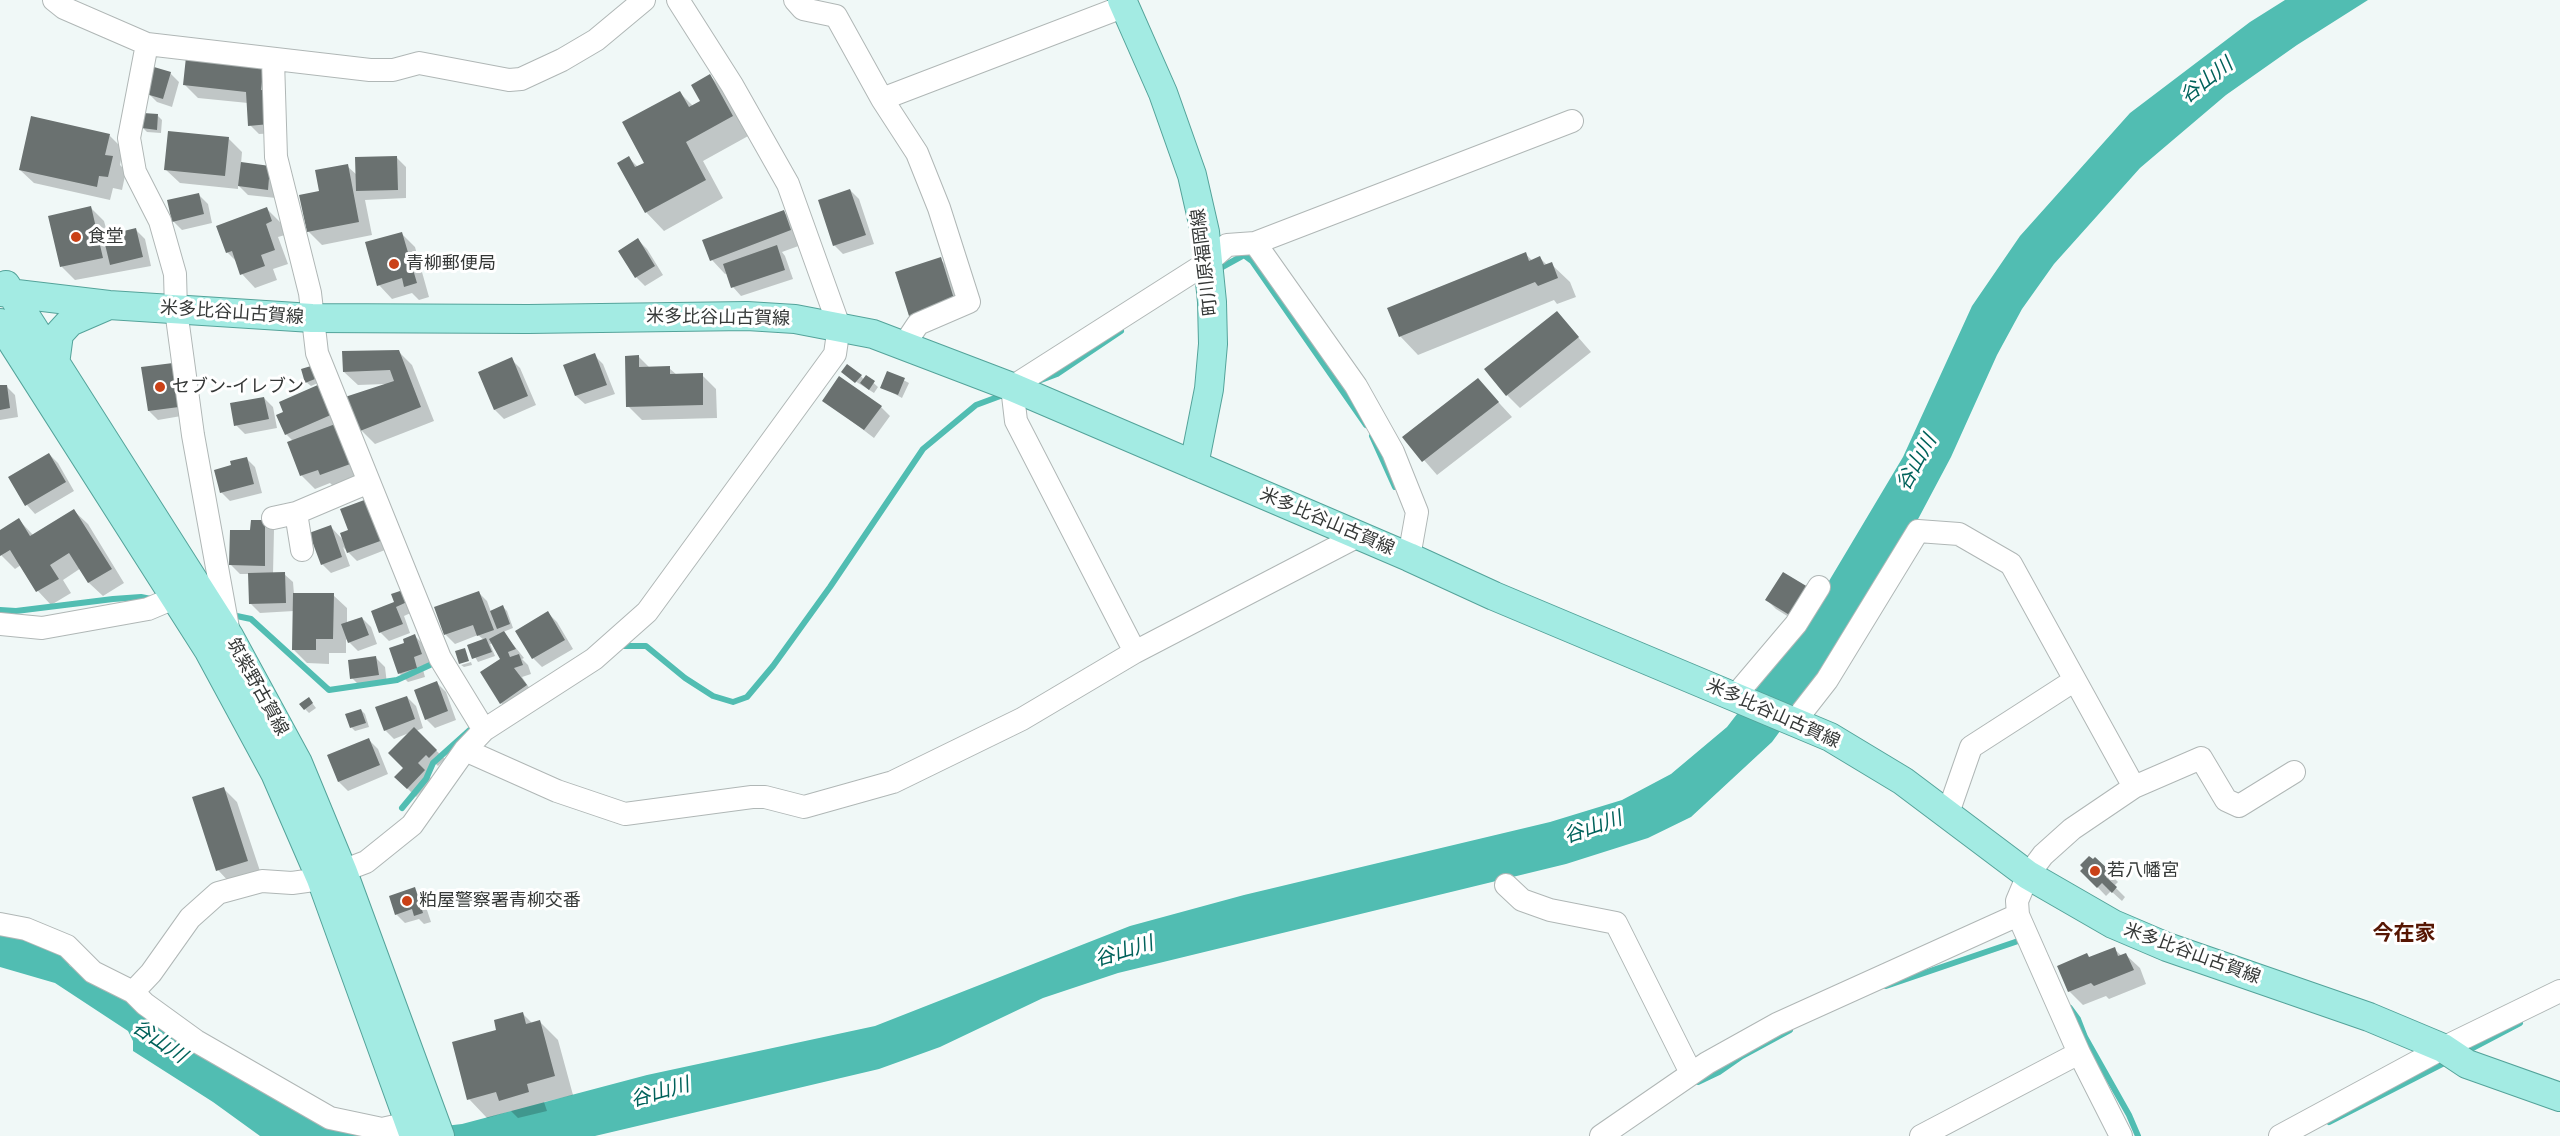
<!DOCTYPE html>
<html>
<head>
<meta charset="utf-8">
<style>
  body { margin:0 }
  canvas { display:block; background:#f0f8f7 }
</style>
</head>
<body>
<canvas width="2560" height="1136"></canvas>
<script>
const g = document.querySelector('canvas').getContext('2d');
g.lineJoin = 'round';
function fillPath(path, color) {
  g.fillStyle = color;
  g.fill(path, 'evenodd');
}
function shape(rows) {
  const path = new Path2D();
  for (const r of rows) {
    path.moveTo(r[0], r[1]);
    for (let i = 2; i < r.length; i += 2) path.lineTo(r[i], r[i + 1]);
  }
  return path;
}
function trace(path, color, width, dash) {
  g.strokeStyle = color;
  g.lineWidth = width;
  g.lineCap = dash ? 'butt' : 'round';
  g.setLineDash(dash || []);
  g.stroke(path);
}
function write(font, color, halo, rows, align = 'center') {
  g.font = font + ' Arial,"Noto Sans JP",sans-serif';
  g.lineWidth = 6;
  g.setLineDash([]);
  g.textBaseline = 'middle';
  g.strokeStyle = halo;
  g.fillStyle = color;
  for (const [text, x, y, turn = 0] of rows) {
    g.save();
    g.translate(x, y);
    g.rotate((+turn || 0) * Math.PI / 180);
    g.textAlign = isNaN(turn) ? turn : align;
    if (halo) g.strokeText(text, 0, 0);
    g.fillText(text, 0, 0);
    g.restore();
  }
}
fillPath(shape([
  [2285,0,2368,0,2297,45,2226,95,2140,168,2054,264,2022,309,1997,355,1951,457,1908,538,1808,693,1772,742,1691,817,1648,838,1566,864,1118,973,1043,998,940,1047,879,1069,595,1136,260,1136,213,1102,133,1051,133,1041,128,1031,55,983,0,967,0,928,63,955,70,966,335,1128,436,1127,462,1124,647,1075,875,1026,1130,926,1244,895,1550,822,1622,800,1671,774,1727,727,1792,643,1903,457,1972,306,2020,236,2130,113,2250,22]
]), '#51bdb2');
fillPath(shape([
  [264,66,278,133,259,134,250,125,248,103,198,98,184,84],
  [170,73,179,82,172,107,157,102,148,93],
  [710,76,728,94,750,135,703,161,723,198,664,231,646,212,619,163,629,158,638,167,646,163,679,92,693,106,702,101],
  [158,116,162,120,161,133,147,132,143,128],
  [109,135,123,149,120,165,126,171,122,190,113,188,110,200,34,183,20,170],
  [228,138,242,152,241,164,270,167,276,198,248,195,238,185,238,189,180,183,166,170],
  [397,158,406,167,406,198,365,200,372,235,322,245,308,231,321,192,347,166,357,175],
  [850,190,859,199,874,244,843,254,834,245],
  [199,195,208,204,212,223,182,230,173,221],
  [91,208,104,221,108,236,136,230,145,239,151,266,75,280,62,267],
  [267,209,281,223,285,235,278,237,288,264,273,269,277,280,255,288,242,274,237,262,227,252],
  [783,211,797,225,804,244,782,252,785,256,793,279,741,296,733,287,728,273,725,274,712,260],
  [401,233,415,247,429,297,419,300,412,293,392,299,379,285],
  [638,240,647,249,663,275,645,286,636,277,620,252],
  [1525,254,1533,261,1540,258,1547,265,1551,264,1570,282,1576,297,1557,304,1554,300,1418,355,1400,336],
  [940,259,954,273,967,315,924,329,911,315],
  [1557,313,1591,352,1520,408,1507,395],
  [398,351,412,365,434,421,375,444,361,430,386,384,358,385,344,372],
  [594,355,603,364,615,394,585,404,576,396],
  [639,357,650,368,669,368,677,375,702,375,716,389,717,418,642,420,628,406],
  [511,359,520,368,536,405,504,419,495,410,480,373],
  [310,368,318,383,311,386,306,382],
  [143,369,187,415,158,420,149,411],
  [888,372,909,383,902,398,882,387],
  [847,376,861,376,864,380,867,377,878,387,874,393],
  [1478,380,1512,417,1437,475,1404,437],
  [6,386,15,395,18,417,0,420,0,387],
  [319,386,365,477,335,488,330,483,315,489,302,476,289,443,293,441,286,434],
  [264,398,273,407,277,428,245,434,236,425],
  [824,400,881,407,890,416,874,438],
  [49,454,58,463,74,491,35,514,27,505],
  [246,458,255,467,262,493,230,501,221,492],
  [342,510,390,548,357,561,343,547,350,566,331,573,322,564,331,527,344,541,349,531],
  [74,511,88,524,124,583,103,596,89,583,81,568,63,580,71,593,51,605,38,591,21,565,15,569,1,555,0,532,19,520,34,536],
  [265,521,274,530,273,574,284,574,293,582,294,594,333,595,347,608,347,624,362,618,371,627,377,644,358,651,346,639,346,653,329,653,329,664,307,663,294,650,294,611,260,613,251,604,250,574,240,574,231,565,252,531],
  [1807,589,1800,624,1776,609,1767,600],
  [402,592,415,611,404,616,410,633,389,641,380,632],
  [478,592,487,601,491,612,503,607,507,611,513,628,503,632,524,658,522,659,528,665,531,674,522,677,534,695,510,712,501,703,502,660,493,643,490,644,495,656,478,662,475,657,484,640,478,635,455,644,446,635,436,608],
  [548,613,557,622,573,649,542,667,533,658],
  [415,636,424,645,430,663,422,666,425,677,408,682,399,673,406,644],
  [376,658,385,667,387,684,361,687,352,678],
  [471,662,472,665,464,667,461,665],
  [437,683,446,692,456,720,435,728,426,719],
  [407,697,416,706,423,728,416,731,445,759,438,766,435,763,426,773,433,780,416,797,396,777,405,768,409,733,394,739,385,730],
  [309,699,316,708,309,713,305,709],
  [361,710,365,714,369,727,355,731,351,727],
  [369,740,378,749,388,774,348,791,339,782,329,756],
  [224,789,237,802,261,874,231,884,218,870],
  [2095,859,2118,882,2114,886,2125,897,2122,901,2111,891,2106,896,2082,871],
  [414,889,423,898,431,922,424,924,419,919,405,923,396,914],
  [2114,949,2122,956,2126,955,2140,968,2146,984,2109,999,2106,996,2083,1005,2069,991,2090,958],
  [523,1014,533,1024,540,1022,558,1040,573,1095,544,1102,547,1111,518,1118,511,1111,487,1118,469,1099,498,1031]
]), '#0003');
trace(shape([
  [1215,271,1244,255,1252,261,1366,425],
  [1041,380,1057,374,1121,331],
  [1372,436,1395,487],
  [0,610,16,611,113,599,141,597,151,599],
  [232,615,251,619,329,690,397,680,430,665],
  [620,646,646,646,685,678,713,696,733,702,747,697,773,666,830,587,923,449,976,405,1003,395],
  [402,808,426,779,433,763,472,728],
  [1886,986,2024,939],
  [2070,1008,2078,1019,2085,1037,2129,1115,2138,1136],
  [2465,1052,2520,1023],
  [1698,1082,1719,1072,1742,1056,1790,1030],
  [2329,1122,2448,1061]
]), '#51bdb2', 6);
fillPath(shape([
  [186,57,264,65,261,90,268,89,270,124,248,126,246,92,183,85],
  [154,67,171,72,163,99,146,94],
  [710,74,733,116,686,142,706,180,645,213,617,163,629,156,635,167,644,163,622,122,680,91,689,107,700,101,691,85],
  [143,113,158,114,157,130,142,128],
  [31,116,110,134,105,155,113,156,108,177,99,176,97,187,19,170],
  [168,131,229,137,225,176,164,170],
  [397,156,398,190,356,191,355,157],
  [241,162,270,166,268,190,238,186],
  [348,164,359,222,307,232,299,195,319,191,315,170],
  [850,189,866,235,833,246,818,200],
  [199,193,204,214,172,222,167,200],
  [91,206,103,258,60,267,48,216],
  [267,207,272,221,266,224,275,250,261,255,265,266,240,275,232,251,226,253,216,226],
  [784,210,791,230,710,261,702,240],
  [136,228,143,257,110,265,103,236],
  [402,232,417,283,404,287,402,278,377,286,365,242],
  [638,238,655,266,635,278,618,251],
  [777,245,785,270,731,288,723,264],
  [1526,252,1529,261,1540,256,1544,265,1552,262,1558,278,1538,286,1535,282,1399,337,1387,308],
  [941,257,955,302,909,316,895,272],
  [1557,311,1579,337,1506,396,1484,369],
  [399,350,421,407,360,431,345,397,394,381,390,370,343,372,342,351],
  [595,353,607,385,575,396,563,365],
  [639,355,639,367,670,366,670,374,703,373,703,405,626,407,625,356],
  [512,357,528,396,494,410,478,372],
  [173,363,179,407,148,411,141,367],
  [847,364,862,375,855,383,841,372],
  [311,366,315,379,305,383,301,369],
  [887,371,905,378,898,395,880,388],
  [866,375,875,381,869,390,860,383],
  [839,376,882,406,864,430,822,401],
  [1478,378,1499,402,1422,462,1402,437],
  [320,384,333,414,285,435,276,415,283,412,279,402],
  [0,385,7,385,10,408,0,410],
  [264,397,269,419,234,426,230,403],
  [338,423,353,463,320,475,318,470,300,476,287,442],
  [49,453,66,482,25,506,8,477],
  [247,457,254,484,220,493,214,470,231,465,230,461],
  [367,499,383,540,347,553,340,533,348,530,340,509],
  [74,509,112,569,88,583,69,553,50,565,59,579,36,592,10,550,0,556,0,530,19,518,30,536],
  [251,520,265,520,265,566,229,565,230,530,250,530],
  [331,525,342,557,321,565,309,533],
  [285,572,286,603,249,604,248,573],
  [1783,572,1808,587,1791,616,1765,600],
  [403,590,407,602,396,607,403,624,379,633,371,611,394,602,391,594],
  [479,591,494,630,477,636,473,625,444,635,434,607],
  [293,593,334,593,333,639,316,639,316,650,292,650],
  [503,605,510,624,497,629,490,611],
  [548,611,565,640,532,659,515,631],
  [362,617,369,635,348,643,341,624],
  [504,631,516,649,508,652,510,657,519,654,523,665,514,668,527,685,500,704,480,672,500,659,489,639],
  [415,634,422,654,414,657,417,668,398,674,389,648,404,643,403,639],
  [486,638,492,652,472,659,467,645],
  [465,648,469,661,459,664,455,651],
  [376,656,379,675,350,679,348,660],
  [437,681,448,711,425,720,414,690],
  [407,696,415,719,384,731,375,707],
  [309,697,313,703,304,710,299,704],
  [361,709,366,723,350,728,345,714],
  [414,727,437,750,429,758,426,755,418,763,425,770,407,789,394,777,403,768,388,753],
  [369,738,380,765,338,782,327,755],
  [224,787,248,861,216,871,192,797],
  [2089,856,2093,859,2095,857,2111,872,2106,877,2117,887,2112,893,2102,883,2097,888,2080,871,2083,868,2080,865],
  [415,887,423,913,414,916,412,909,395,915,389,896],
  [2115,947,2118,956,2126,953,2134,970,2094,986,2091,983,2068,992,2057,966,2087,953,2089,957],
  [523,1012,526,1024,540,1020,555,1076,527,1084,529,1092,499,1101,496,1092,467,1100,452,1042,496,1030,494,1020]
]), '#6a7170');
const minor = shape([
  [54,0,64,8,147,44,370,70,393,70,419,63,509,80,521,79,562,60,596,40,644,0],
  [795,0,803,9,836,16,882,99,917,153,939,208,969,302,918,324,904,345],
  [147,44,129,138,135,172,160,221,175,274,176,310,193,435,228,628],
  [273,60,276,157,310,293,317,353,440,658,484,730],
  [882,99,1125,6],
  [1255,243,1356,386,1393,452,1417,512,1409,557],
  [296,513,302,550],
  [273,518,296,513,369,482],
  [0,624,42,628,148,609,174,598],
  [1135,652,1016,421,1012,387,1208,262,1227,245,1255,243,1572,121],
  [1735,696,1796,624,1819,587],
  [1795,721,1827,680,1918,531,1959,534,2011,564,2134,787,2072,829,2043,855,2028,875,2017,901,2018,915,2079,1053,2121,1136],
  [465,750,557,791,625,814,752,797,765,797,804,807,893,782,1022,719,1135,652,1358,536],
  [2134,787,2201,758,2226,800,2239,806,2294,772],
  [1948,813,1971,747,2075,680],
  [1506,885,1522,900,1550,910,1616,923,1691,1073],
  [0,924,26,929,67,946,93,972,133,992,151,973,190,918,218,893,262,881,292,883,321,879,366,862,412,825,465,750,484,730,594,659,647,612,835,354,839,326,788,184,732,85,678,0],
  [133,992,145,1004,196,1041,330,1118,382,1129,409,1123],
  [1601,1136,1707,1063,1777,1024,2018,915],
  [1921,1136,2079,1053],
  [2280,1136,2443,1048,2560,991]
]);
const major = shape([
  [1122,0,1163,93,1192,175,1205,232,1212,302,1213,344,1209,389,1194,465],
  [6,285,229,636,298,763,343,872,440,1136],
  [0,292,109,305,312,318,528,319,747,316,795,319,873,334,1012,387,1409,557,1494,596,1830,737,1903,781,2028,875,2113,924,2167,947,2369,1017,2443,1048,2467,1064,2560,1097],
  [0,323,209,651,275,773,321,879,414,1136],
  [55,364,59,334,70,322,107,306]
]);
trace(minor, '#b0b7b6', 24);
trace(major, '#54a39a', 30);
trace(minor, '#fff', 22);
trace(major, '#a3ebe3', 28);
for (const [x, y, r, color] of [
  [76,237,6,"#ca4117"],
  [394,264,6,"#ca4117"],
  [160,387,6,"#ca4117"],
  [2095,871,6,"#ca4117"],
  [407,901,6,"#ca4117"]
]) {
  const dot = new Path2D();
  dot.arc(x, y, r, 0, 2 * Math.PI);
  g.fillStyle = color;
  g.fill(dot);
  trace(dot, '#fff', 2);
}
write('18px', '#353837', '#fff', [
  ["食堂",88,237],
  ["青柳郵便局",406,264],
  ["セブン-イレブン",172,387],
  ["若八幡宮",2107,871],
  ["粕屋警察署青柳交番",419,901]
], 'left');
write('18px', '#353837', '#fff', [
  ["町川原福岡線",1205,262,-97],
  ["米多比谷山古賀線",232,313,4],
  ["米多比谷山古賀線",718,318,1],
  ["米多比谷山古賀線",1327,522,23],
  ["筑紫野古賀線",257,687,61],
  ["米多比谷山古賀線",1773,714,24],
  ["米多比谷山古賀線",2192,954,20]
]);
write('italic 20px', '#01625b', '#fff', [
  ["谷山川",2207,81,-38],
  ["谷山川",1917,463,-61],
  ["谷山川",1593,828,-19],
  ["谷山川",1124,952,-17],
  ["谷山川",159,1042,34],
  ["谷山川",660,1093,-16]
]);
write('bold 21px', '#571603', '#fff', [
  ["今在家",2404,934]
]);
</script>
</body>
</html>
